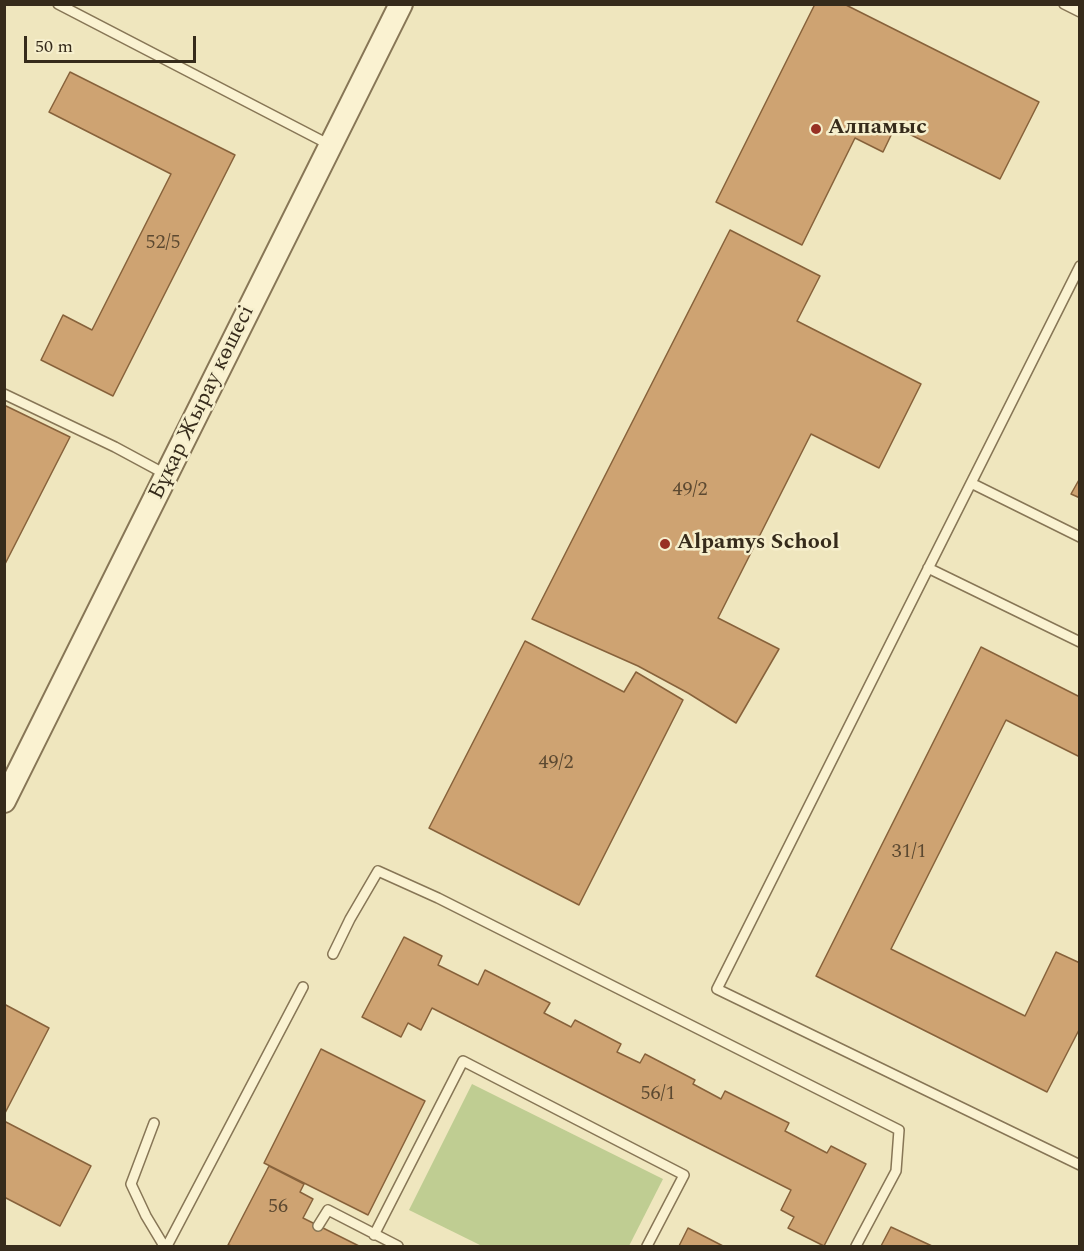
<!DOCTYPE html>
<html>
<head>
<meta charset="utf-8">
<style>
  body { margin:0 }
  #map { position:relative; width:1084px; height:1251px; overflow:hidden; background:#efe6be; font-family:Spectral,serif }
  canvas { display:block }
  .frame { position:absolute; inset:0; border:6px solid #362b1b; pointer-events:none }
  .scale { position:absolute; left:24px; top:36px; width:172px; height:27px; box-sizing:border-box; border:3px solid #362b1b; border-top:0; padding-left:8px; font-size:18px; line-height:21px; white-space:nowrap; color:#362b1b; -webkit-text-stroke:4px #f6efcd; paint-order:stroke }
</style>
</head>
<body>
<div id="map">
<canvas width="1084" height="1251"></canvas>
<div class="frame"></div>
<div class="scale">50 m</div>
</div>
<script>
const g = document.querySelector('canvas').getContext('2d');
g.lineJoin = 'round';
function fillPath(path, color) {
  g.fillStyle = color;
  g.fill(path, 'evenodd');
}
function shape(rows) {
  const path = new Path2D();
  for (const r of rows) {
    path.moveTo(r[0], r[1]);
    for (let i = 2; i < r.length; i += 2) path.lineTo(r[i], r[i + 1]);
  }
  return path;
}
function trace(path, color, width, dash) {
  g.strokeStyle = color;
  g.lineWidth = width;
  g.lineCap = dash ? 'butt' : 'round';
  g.setLineDash(dash || []);
  g.stroke(path);
}
function write(font, color, halo, rows, align = 'center') {
  g.font = font + ' Spectral,serif';
  g.lineWidth = 5;
  g.setLineDash([]);
  g.textBaseline = 'middle';
  g.strokeStyle = halo;
  g.fillStyle = color;
  for (const [text, x, y, turn = 0] of rows) {
    g.save();
    g.translate(x, y);
    g.rotate((+turn || 0) * Math.PI / 180);
    g.textAlign = isNaN(turn) ? turn : align;
    if (halo) g.strokeText(text, 0, 0);
    g.fillText(text, 0, 0);
    g.restore();
  }
}
fillPath(shape([
  [472,1084,663,1179,629,1246,482,1246,409,1210]
]), '#bfcd92');
const building = shape([
  [815,4,844,4,1039,102,1000,179,895,127,883,152,855,138,802,245,716,202,815,4],
  [70,72,235,155,113,396,41,360,63,315,92,330,171,174,49,112,70,72],
  [730,230,820,276,797,321,921,384,879,468,811,434,718,618,779,649,736,723,688,693,638,666,532,619,730,230],
  [4,405,70,437,4,566,4,405],
  [1080,478,1080,498,1071,494,1080,478],
  [525,641,624,692,636,672,683,700,579,905,429,828,525,641],
  [981,647,1080,697,1080,757,1006,720,891,949,1025,1016,1056,952,1080,963,1080,1028,1047,1092,816,976,981,647],
  [404,937,442,956,438,965,478,985,485,970,550,1003,544,1013,571,1027,575,1020,621,1044,617,1052,640,1063,645,1054,695,1080,693,1084,721,1099,725,1091,789,1123,785,1131,827,1153,831,1146,866,1164,824,1246,788,1228,794,1217,781,1210,791,1190,432,1008,421,1030,408,1023,401,1037,362,1017,404,937],
  [4,1004,49,1028,4,1115,4,1004],
  [321,1049,425,1101,368,1215,264,1163,321,1049],
  [4,1121,91,1166,60,1226,4,1197,4,1121],
  [269,1166,304,1184,300,1192,313,1199,303,1218,359,1246,232,1246,228,1245,269,1166],
  [891,1227,932,1246,881,1246,891,1227],
  [688,1228,723,1246,679,1246,688,1228]
]);
fillPath(building, '#cea372');
trace(building, '#87623b', 1.5);
const service = shape([
  [58,4,330,145],
  [1064,4,1080,12],
  [1080,266,717,989,1080,1165],
  [4,394,115,447,167,475],
  [971,483,1080,537],
  [928,568,1080,642],
  [333,954,350,919,378,871,438,898,899,1130,896,1171,856,1246],
  [154,1123,131,1184,146,1216,164,1246],
  [318,1226,328,1210,398,1246],
  [374,1235,463,1061,684,1175,647,1246],
  [167,1246,303,987]
]);
const tertiary = shape([
  [4,801,401,4]
]);
trace(service, '#877656', 12);
trace(tertiary, '#877656', 26);
trace(service, '#faf2d1', 9);
trace(tertiary, '#faf2d1', 22);
for (const [x, y, r, color] of [
  [816,129,6,"#983124"],
  [665,544,6,"#983124"]
]) {
  const dot = new Path2D();
  dot.arc(x, y, r, 0, 2 * Math.PI);
  g.fillStyle = color;
  g.fill(dot);
  trace(dot, '#f6efcd', 2);
}
write('20px', '#5c4931', null, [
  ["52/5",163,244],
  ["49/2",690,491],
  ["49/2",556,764],
  ["31/1",909,853],
  ["56/1",658,1095],
  ["56",278,1208]
]);
write('bold 22px', '#362b1b', '#f6efcd', [
  ["Алпамыс",828,129],
  ["Alpamys School",677,544]
], 'left');
write('22px', '#362b1b', '#f6efcd', [
  ["Бұқар Жырау көшесі",203,403,-64]
]);
</script>
</body>
</html>
